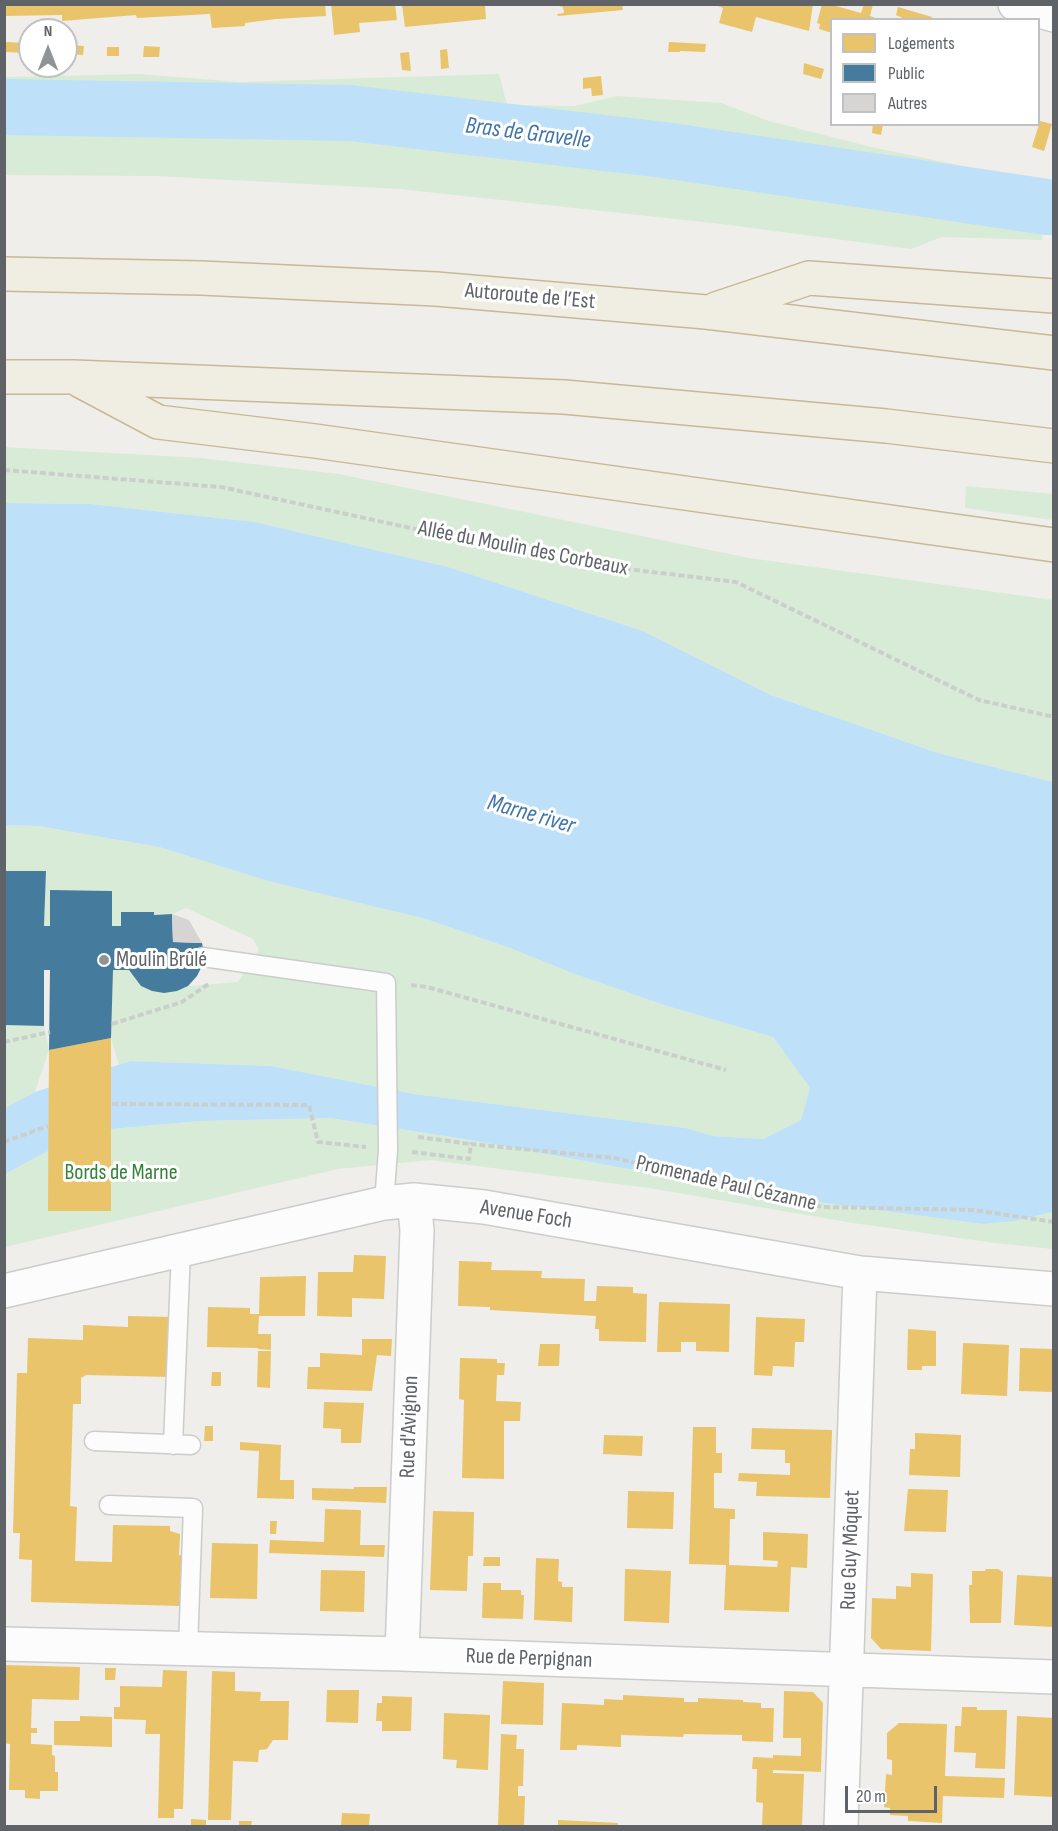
<!DOCTYPE html>
<html>
<head>
<meta charset="utf-8">
<style>
  body { margin:0 }
  #map { position:relative; width:1058px; height:1831px; overflow:hidden; background:#efeeea; font-family:"Sofia Sans Condensed",sans-serif }
  canvas { display:block }
  .frame { position:absolute; inset:0; border:6px solid #5f6368; pointer-events:none }
  .legend { position:absolute; left:830px; top:18px; width:210px; height:108px; box-sizing:border-box; background:#fff; border:2px solid #bfc1c3; margin:0; padding:8px 10px; list-style:none; font-size:18px; color:#5f6368 }
  .legend li { display:flex; align-items:center; gap:12px; height:30px }
  .legend b { width:30px; border:2px solid #bfc1c3 }
  .north { position:absolute; left:18px; top:18px; width:60px; height:60px; box-sizing:border-box; background:#fff; border:2px solid #bfc1c3; border-radius:50%; rotate:0deg; font-size:16px; font-weight:700; line-height:24px; text-align:center; color:#5f6368 }
  .north::after { content:''; display:block; margin:auto; width:21px; height:27px; background:#919496; clip-path:polygon(50% 0,100% 100%,50% 72%,0 100%) }
  .scale { position:absolute; left:845px; top:1786px; width:92px; height:27px; box-sizing:border-box; border:3px solid #5f6368; border-top:0; padding-left:8px; font-size:18px; line-height:21px; white-space:nowrap; color:#5f6368; -webkit-text-stroke:4px #fff; paint-order:stroke }
</style>
</head>
<body>
<div id="map">
<canvas width="1058" height="1831"></canvas>
<div class="frame"></div>
<ul class="legend">
<li><b style="height:16px;background:#e9c46a"></b>Logements</li>
<li><b style="height:16px;background:#457b9d"></b>Public</li>
<li><b style="height:16px;background:#d6d5d3"></b>Autres</li>
</ul>
<div class="north">N</div>
<div class="scale">20 m</div>
</div>
<script>
const g = document.querySelector('canvas').getContext('2d');
g.lineJoin = 'round';
function fillPath(path, color) {
  g.fillStyle = color;
  g.fill(path, 'evenodd');
}
function shape(rows) {
  const path = new Path2D();
  for (const r of rows) {
    path.moveTo(r[0], r[1]);
    for (let i = 2; i < r.length; i += 2) path.lineTo(r[i], r[i + 1]);
  }
  return path;
}
function trace(path, color, width, dash) {
  g.strokeStyle = color;
  g.lineWidth = width;
  g.lineCap = dash ? 'butt' : 'round';
  g.setLineDash(dash || []);
  g.stroke(path);
}
function write(font, color, halo, rows, align = 'center') {
  g.font = font + ' "Sofia Sans Condensed",sans-serif';
  g.lineWidth = 6;
  g.setLineDash([]);
  g.textBaseline = 'middle';
  g.strokeStyle = halo;
  g.fillStyle = color;
  for (const [text, x, y, turn = 0] of rows) {
    g.save();
    g.translate(x, y);
    g.rotate((+turn || 0) * Math.PI / 180);
    g.textAlign = isNaN(turn) ? turn : align;
    if (halo) g.strokeText(text, 0, 0);
    g.fillText(text, 0, 0);
    g.restore();
  }
}
fillPath(shape([
  [139,74,240,82,499,74,507,105,575,106,617,96,721,103,769,121,871,147,1050,184,1042,240,942,237,911,249,730,225,400,189,156,176,5,175,5,77],
  [4,447,200,458,339,474,749,558,1053,600,1053,782,938,753,771,695,643,631,448,567,255,522,91,504,5,503],
  [966,486,1053,494,1053,520,965,508],
  [5,825,38,826,159,847,268,881,426,919,510,948,572,973,664,1005,773,1037,810,1088,801,1120,763,1139,713,1136,686,1128,414,1094,271,1066,130,1061,119,1065,111,1038,113,970,129,970,141,986,152,991,164,993,177,991,188,986,238,982,259,950,253,939,186,908,172,914,154,915,154,912,121,912,121,926,112,926,112,891,51,890,50,926,44,926,46,872,5,871],
  [5,1025,44,1026,49,1050,35,1092,5,1108],
  [330,1118,470,1140,787,1198,983,1224,1015,1221,1054,1212,1053,1249,995,1243,853,1223,649,1188,430,1160,338,1169,5,1247,5,1174,48,1151,112,1129,199,1121]
]), '#d8ebd6');
fillPath(shape([
  [5,503,91,504,255,522,448,567,643,631,771,695,938,753,1053,782,1053,1212,1015,1221,983,1224,787,1198,470,1140,330,1118,199,1121,112,1129,48,1151,5,1174,5,1108,35,1092,130,1061,271,1066,414,1094,686,1128,713,1136,763,1139,801,1120,810,1088,773,1037,664,1005,572,973,510,948,426,919,268,881,159,847,38,826,5,825]
]), '#bfe0f9');
fillPath(shape([
  [4,4,325,4,326,16,276,19,245,23,245,26,212,28,210,14,137,18,136,15,62,21,62,15,4,16],
  [331,4,395,4,397,20,359,23,360,32,334,35],
  [622,4,623,10,558,16,557,14,564,13,563,7,556,5],
  [713,4,813,4,809,31,756,17,752,32,719,23,723,8],
  [822,4,829,4,861,13,864,4,873,4,870,16,881,20,832,20,832,33,819,29,820,24,817,23],
  [402,5,485,5,486,19,405,27],
  [898,7,932,17,931,20,907,20,896,15],
  [4,42,30,43,30,53,4,52],
  [669,42,706,44,705,52,680,51,680,52,668,52],
  [66,45,84,46,83,55,66,54],
  [144,46,160,47,159,57,143,57],
  [107,47,119,47,119,56,107,56],
  [447,49,449,68,441,69,440,50],
  [409,52,411,71,402,70,400,53],
  [804,63,824,69,821,79,803,74],
  [601,76,603,95,592,96,591,88,583,89,583,78],
  [1040,121,1052,124,1044,151,1032,147],
  [873,124,883,124,881,135,872,133],
  [111,1038,111,1211,48,1211,49,1050],
  [354,1255,386,1256,384,1299,352,1298,352,1317,317,1316,318,1272,353,1272],
  [459,1261,492,1262,491,1270,542,1271,541,1278,585,1279,584,1301,596,1301,597,1286,633,1287,633,1293,647,1294,646,1342,599,1341,599,1329,595,1329,596,1316,490,1310,490,1307,458,1306],
  [306,1276,305,1316,259,1316,258,1334,271,1334,271,1350,258,1349,258,1348,207,1347,208,1307,250,1308,250,1314,259,1314,260,1277],
  [659,1302,730,1304,729,1352,696,1351,696,1342,681,1342,681,1352,657,1352],
  [128,1316,172,1317,170,1377,86,1375,81,1378,81,1404,73,1404,70,1506,77,1507,75,1561,112,1562,113,1525,170,1526,170,1531,180,1534,179,1555,183,1555,181,1606,31,1602,32,1560,19,1559,20,1533,13,1533,17,1373,27,1373,28,1338,83,1340,83,1325,128,1327],
  [756,1317,805,1319,804,1342,795,1342,794,1367,773,1366,772,1376,754,1375],
  [908,1329,936,1331,936,1366,922,1366,922,1370,907,1370],
  [362,1339,392,1339,391,1356,377,1355,372,1391,307,1389,308,1367,320,1367,320,1353,362,1355],
  [963,1343,1009,1345,1007,1396,961,1394],
  [540,1344,560,1344,559,1366,538,1366],
  [1020,1348,1054,1349,1054,1392,1019,1391],
  [258,1351,271,1351,270,1388,257,1387],
  [460,1358,497,1359,497,1363,505,1363,504,1375,497,1375,496,1401,521,1402,520,1421,504,1421,504,1479,462,1478,464,1400,459,1399],
  [212,1372,221,1372,221,1386,211,1386],
  [324,1402,364,1403,361,1443,341,1443,341,1429,323,1428],
  [205,1426,213,1426,213,1441,204,1441],
  [693,1427,716,1427,716,1453,722,1453,722,1473,714,1473,714,1508,735,1509,735,1519,730,1519,729,1565,777,1567,778,1561,763,1560,763,1532,808,1534,807,1568,791,1567,789,1612,724,1610,726,1565,689,1564],
  [752,1428,832,1430,830,1498,756,1496,757,1482,738,1481,739,1473,790,1475,790,1463,785,1463,785,1450,751,1449],
  [915,1433,961,1435,960,1477,909,1475,910,1449,915,1449],
  [604,1435,643,1436,642,1456,603,1454],
  [240,1442,281,1445,280,1480,294,1480,294,1499,257,1498,259,1451,240,1450],
  [354,1487,387,1487,386,1503,312,1500,312,1488,354,1489],
  [908,1489,948,1490,946,1532,904,1531],
  [628,1491,674,1492,673,1529,627,1528],
  [325,1509,361,1510,360,1545,385,1545,384,1557,269,1553,270,1540,324,1542],
  [433,1511,474,1512,473,1556,468,1556,467,1591,430,1590],
  [270,1521,277,1521,276,1534,270,1534],
  [212,1543,258,1544,257,1599,210,1598],
  [484,1557,500,1557,500,1566,483,1566],
  [536,1558,559,1559,558,1581,562,1582,562,1587,573,1587,572,1622,534,1620],
  [625,1569,671,1571,669,1623,624,1621],
  [986,1569,998,1569,1003,1572,1001,1623,970,1623,969,1585,972,1585,972,1571,985,1571],
  [321,1570,365,1571,364,1612,320,1611],
  [911,1573,933,1574,931,1651,881,1649,871,1638,872,1598,896,1599,896,1586,911,1587],
  [1017,1575,1054,1577,1054,1627,1014,1625],
  [483,1583,501,1583,501,1590,521,1590,521,1595,524,1595,523,1619,482,1618],
  [4,1665,80,1667,79,1700,32,1699,31,1728,37,1728,37,1733,31,1733,31,1744,52,1745,52,1755,55,1756,55,1772,58,1772,58,1791,40,1791,40,1799,25,1798,25,1790,9,1790,10,1744,4,1743],
  [105,1668,116,1668,115,1680,105,1680],
  [163,1670,187,1671,183,1809,174,1809,174,1818,158,1818,160,1734,145,1734,146,1720,114,1719,114,1707,120,1707,120,1686,162,1687],
  [212,1671,235,1672,235,1691,261,1692,260,1701,289,1701,288,1740,273,1740,267,1749,259,1750,258,1762,233,1761,231,1820,208,1820],
  [503,1681,544,1683,543,1725,501,1724],
  [327,1690,359,1690,358,1723,326,1722],
  [784,1691,813,1692,823,1703,821,1772,773,1770,773,1773,804,1774,802,1826,762,1826,763,1803,756,1802,757,1769,752,1769,753,1757,773,1758,773,1755,801,1756,801,1738,783,1738],
  [623,1695,684,1698,684,1702,698,1702,698,1698,743,1700,743,1702,761,1703,761,1708,774,1708,773,1742,742,1741,742,1735,684,1734,683,1737,621,1735,621,1747,577,1745,577,1750,560,1750,562,1703,604,1705,604,1699,623,1700],
  [382,1696,412,1697,411,1731,382,1731,382,1721,376,1721,377,1703,382,1703],
  [962,1707,977,1707,977,1710,1007,1710,1005,1769,975,1768,976,1753,954,1752,955,1726,961,1726],
  [444,1713,490,1715,488,1770,456,1768,457,1760,443,1759],
  [80,1716,112,1717,112,1747,54,1745,54,1721,80,1721],
  [1017,1716,1054,1718,1054,1797,1014,1795],
  [899,1723,947,1724,945,1776,1005,1778,1004,1798,943,1796,942,1823,908,1821,908,1816,890,1815,890,1808,884,1807,886,1774,892,1775,892,1760,887,1759,887,1733],
  [501,1734,517,1735,516,1749,524,1749,523,1786,518,1786,518,1796,525,1796,524,1826,498,1826],
  [342,1813,370,1814,369,1826,341,1825],
  [191,1819,206,1820,206,1826,191,1826],
  [558,1820,618,1823,618,1826,558,1826],
  [239,1821,252,1821,251,1826,239,1826]
]), '#e9c46a');
fillPath(shape([
  [4,871,46,871,44,926,50,926,50,890,112,891,112,926,121,926,121,912,154,912,154,915,172,914,173,942,202,943,204,953,202,966,197,976,188,986,177,991,164,993,152,991,141,986,129,970,113,970,111,1038,49,1050,50,970,44,970,44,1026,4,1025]
]), '#457b9d');
trace(shape([
  [4,107,350,113,664,150,1047,207]
]), '#bfe0f9', 56);
fillPath(shape([
  [172,914,189,920,202,943,173,942]
]), '#d6d5d3');
const lane = shape([
  [203,957,386,983,388,1150,384,1203],
  [94,1441,191,1445],
  [173,1445,181,1250],
  [109,1505,193,1508,188,1649]
]);
const street = shape([
  [4,1291,384,1203,414,1200,484,1207,860,1273,1054,1289],
  [4,1644,402,1654,1054,1677],
  [402,1654,417,1230,414,1200],
  [841,1826,860,1273]
]);
const secondary = shape([
  [1015,4,1054,15]
]);
const highway = shape([
  [4,274,201,278,436,289,706,312,1054,353],
  [716,309,809,278,1054,296],
  [4,377,74,377,564,397,886,426,1054,446],
  [81,381,158,422,315,441,1054,545]
]);
trace(lane, '#cbcccc', 21);
trace(street, '#cbcccc', 36);
trace(secondary, '#cacacb', 36);
trace(highway, '#c8b996', 36);
trace(shape([
  [4,470,221,487,568,562,736,582,979,700,1054,717],
  [411,985,427,987,726,1070],
  [112,1024,182,1002,210,983],
  [4,1042,50,1032],
  [112,1104,309,1105,318,1142,366,1147],
  [418,1137,471,1144],
  [4,1142,48,1126],
  [412,1152,469,1159,471,1144,615,1158,823,1207,974,1210,1054,1222]
]), '#cacfcc', 4, [6, 3]);
trace(lane, '#fdfcfc', 18);
trace(street, '#fdfcfc', 33);
trace(secondary, '#fdfcfc', 33);
trace(highway, '#f0ede3', 33);
for (const [x, y, r, color] of [
  [104,960,6,"#919496"]
]) {
  const dot = new Path2D();
  dot.arc(x, y, r, 0, 2 * Math.PI);
  g.fillStyle = color;
  g.fill(dot);
  trace(dot, '#fff', 2);
}
write('22px', '#5f6368', '#fff', [
  ["Autoroute de l’Est",530,297,5],
  ["Allée du Moulin des Corbeaux",523,549,11],
  ["Promenade Paul Cézanne",726,1184,13],
  ["Avenue Foch",526,1215,9],
  ["Rue d'Avignon",410,1427,-88],
  ["Rue Guy Môquet",851,1550,-88],
  ["Rue de Perpignan",529,1659,2]
]);
write('22px', '#5f6368', '#fff', [
  ["Moulin Brûlé",116,960]
], 'left');
write('22px', '#348238', '#fff', [
  ["Bords de Marne",121,1173]
]);
write('italic 24px', '#4174aa', '#fff', [
  ["Bras de Gravelle",528,134,7],
  ["Marne river",531,815,16]
]);
</script>
</body>
</html>
